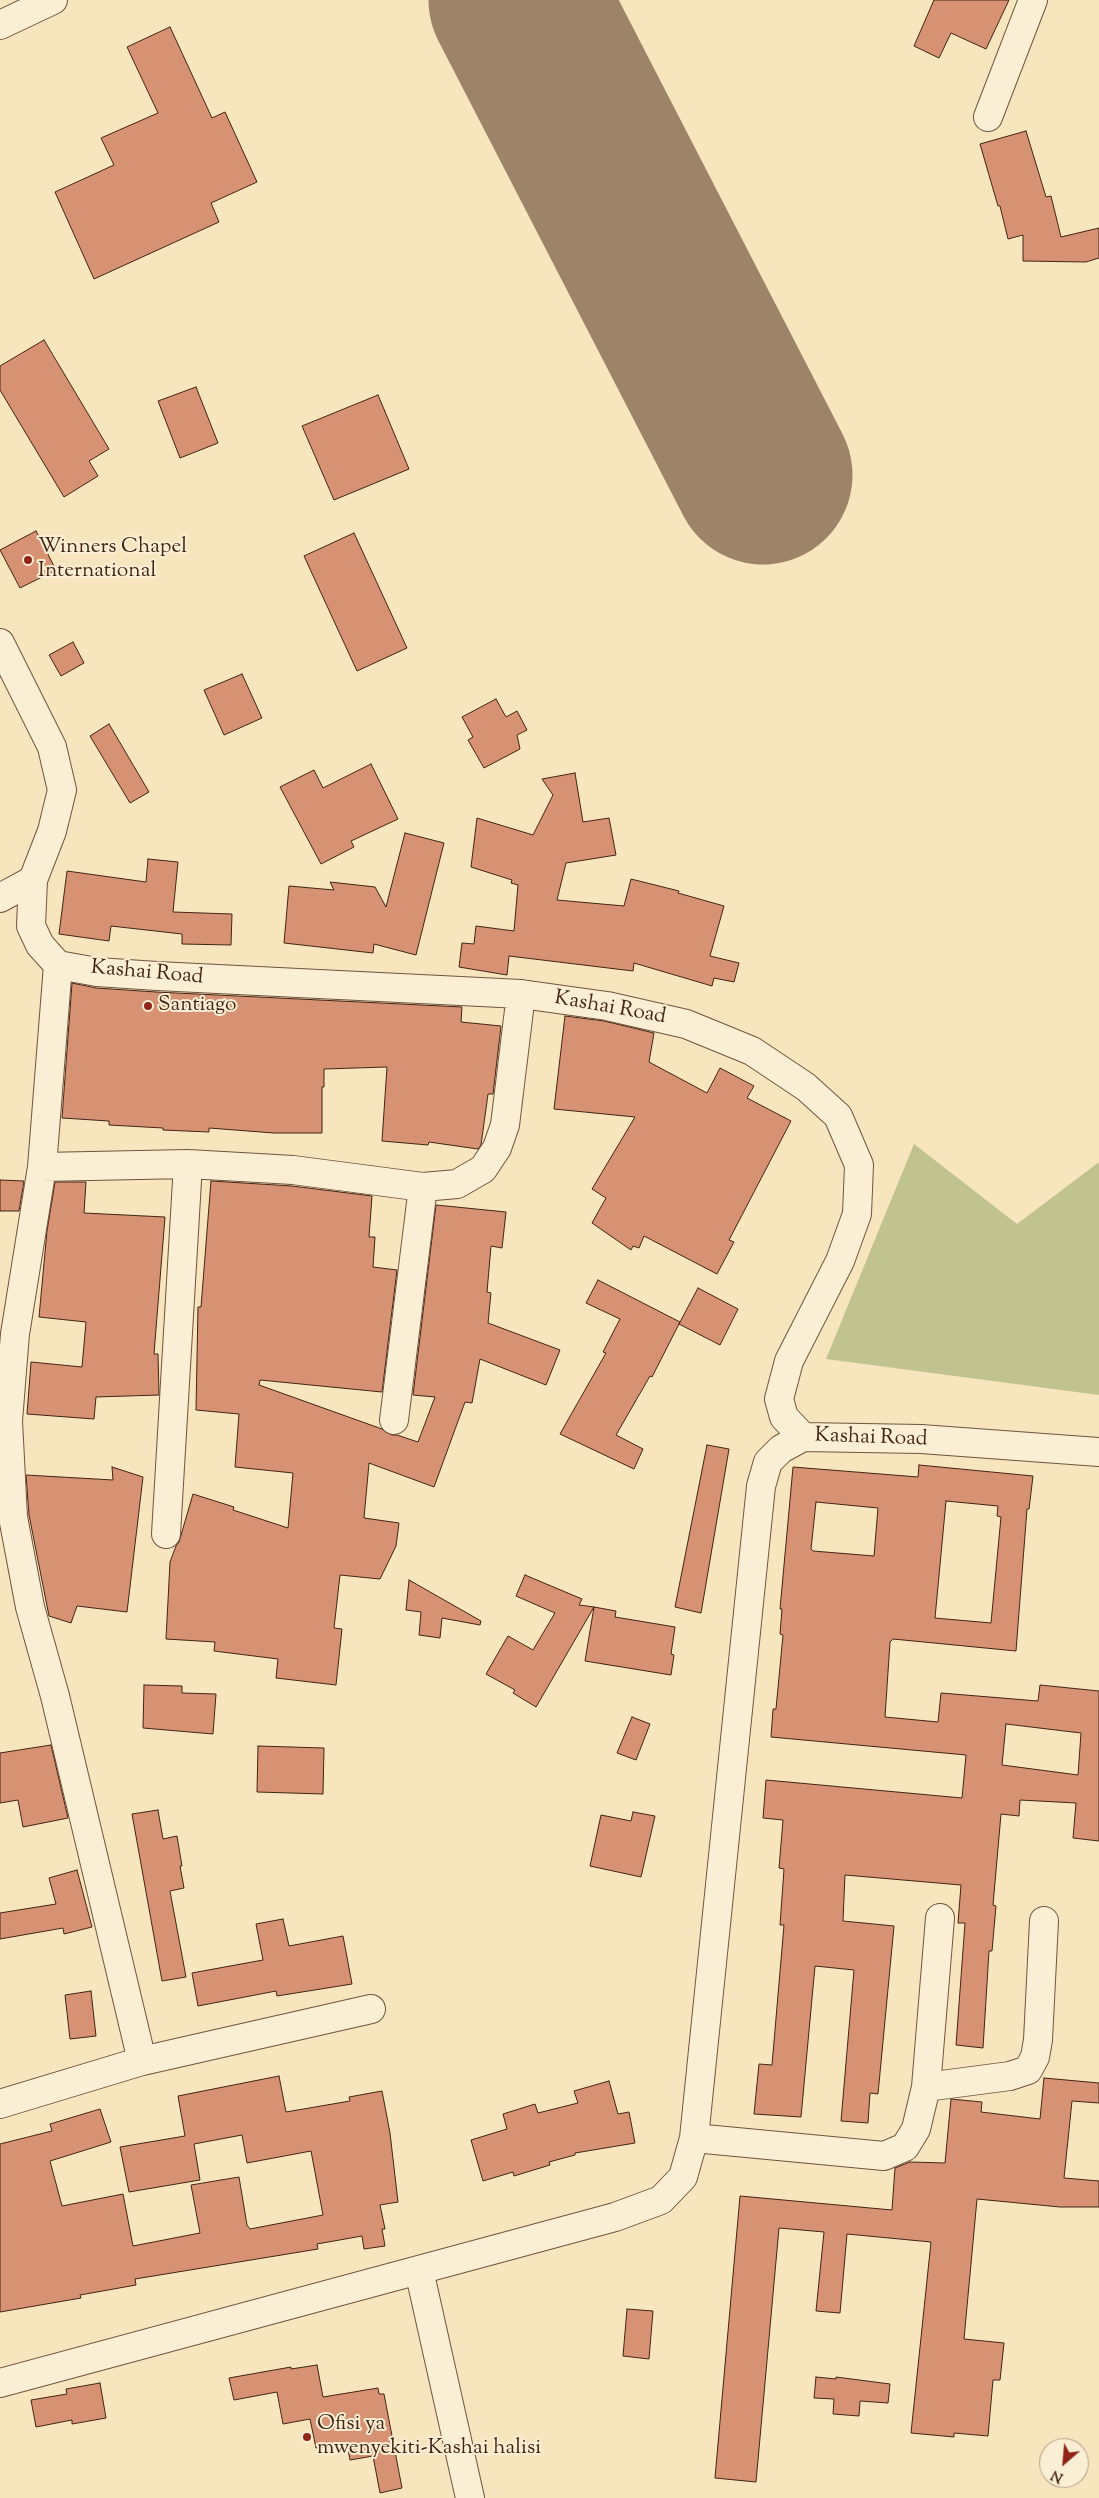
<!DOCTYPE html>
<html>
<head>
<meta charset="utf-8">
<style>
  body { margin:0 }
  #map { position:relative; width:1099px; height:2498px; overflow:hidden; background:#f7e5bd; font-family:"Sorts Mill Goudy",serif }
  canvas { display:block }
  .north { position:absolute; left:1039px; top:2438px; width:50px; height:50px; box-sizing:border-box; background:#faeed4; border:1px solid #b19d87; border-radius:50%; rotate:207deg; font-size:14px; font-weight:700; line-height:20px; text-align:center; color:#432414 }
  .north::after { content:''; display:block; margin:auto; width:18px; height:22px; background:#8f2418; clip-path:polygon(50% 0,100% 100%,50% 72%,0 100%) }
</style>
</head>
<body>
<div id="map">
<canvas width="1099" height="2498"></canvas>
<div class="north">N</div>
</div>
<script>
const g = document.querySelector('canvas').getContext('2d');
g.lineJoin = 'round';
function fillPath(path, color) {
  g.fillStyle = color;
  g.fill(path, 'evenodd');
}
function shape(rows) {
  const path = new Path2D();
  for (const r of rows) {
    path.moveTo(r[0], r[1]);
    for (let i = 2; i < r.length; i += 2) path.lineTo(r[i], r[i + 1]);
  }
  return path;
}
function trace(path, color, width, dash) {
  g.strokeStyle = color;
  g.lineWidth = width;
  g.lineCap = dash ? 'butt' : 'round';
  g.setLineDash(dash || []);
  g.stroke(path);
}
function write(font, color, halo, rows, align = 'center') {
  g.font = font + ' "Sorts Mill Goudy",serif';
  g.lineWidth = 4;
  g.setLineDash([]);
  g.textBaseline = 'middle';
  g.strokeStyle = halo;
  g.fillStyle = color;
  for (const [text, x, y, turn = 0] of rows) {
    g.save();
    g.translate(x, y);
    g.rotate((+turn || 0) * Math.PI / 180);
    g.textAlign = isNaN(turn) ? turn : align;
    if (halo) g.strokeText(text, 0, 0);
    g.fillText(text, 0, 0);
    g.restore();
  }
}
fillPath(shape([
  [914,1144,1017,1224,1099,1162,1099,1395,826,1359]
]), '#c1c38e');
trace(shape([
  [518,0,763,475]
]), '#9d8468', 179);
const building = shape([
  [934,0,1009,0,986,49,951,33,939,58,914,46,934,0],
  [170,27,212,118,225,112,257,182,211,203,219,222,94,279,55,192,114,165,101,138,158,113,127,47,170,27],
  [1026,131,1046,197,1051,196,1061,237,1099,228,1099,258,1086,262,1023,261,1023,235,1008,239,1000,206,998,206,980,144,1026,131],
  [44,340,109,449,89,461,98,476,64,497,0,390,0,366,44,340],
  [196,387,218,443,180,458,158,401,196,387],
  [378,395,409,469,334,500,302,426,378,395],
  [36,531,56,570,20,588,0,550,36,531],
  [354,533,407,648,357,671,304,556,354,533],
  [73,642,84,663,61,676,49,655,73,642],
  [242,674,262,718,224,735,204,690,242,674],
  [496,699,506,717,517,711,527,730,517,735,520,749,484,768,468,740,473,737,462,717,496,699],
  [109,724,149,792,130,803,90,736,109,724],
  [371,764,398,819,351,841,354,847,321,864,280,787,314,770,323,788,371,764],
  [575,773,583,822,609,818,616,855,566,863,557,900,624,906,631,879,679,891,678,893,724,906,710,956,739,963,734,982,714,978,712,986,634,963,633,971,509,956,507,975,459,967,462,943,474,944,476,926,514,931,518,885,511,883,512,880,471,867,477,818,533,835,553,795,542,779,575,773],
  [405,833,444,843,416,955,374,944,373,953,284,943,289,886,334,890,330,882,375,887,386,907,405,833],
  [148,859,178,862,173,912,232,914,231,945,182,944,182,934,111,926,109,941,59,934,67,871,146,882,148,859],
  [72,983,96,988,156,992,462,1007,461,1022,501,1026,493,1094,488,1094,481,1145,478,1149,429,1142,428,1145,382,1141,387,1067,324,1069,324,1087,322,1087,322,1133,274,1133,209,1128,209,1132,163,1130,163,1128,109,1125,109,1121,62,1118,72,983],
  [565,1016,604,1021,654,1033,649,1062,707,1093,720,1068,754,1086,747,1098,791,1121,729,1240,734,1242,717,1274,644,1236,639,1248,633,1246,631,1250,592,1223,606,1198,592,1189,635,1117,554,1109,565,1016],
  [0,1180,24,1181,19,1211,0,1211,0,1180],
  [211,1181,292,1186,372,1196,369,1237,375,1237,373,1267,397,1270,382,1392,260,1380,259,1385,382,1429,392,1435,397,1435,418,1442,435,1397,413,1395,436,1205,506,1212,502,1248,491,1246,487,1292,491,1293,488,1323,560,1350,546,1385,480,1359,472,1403,465,1402,434,1487,369,1463,364,1518,399,1523,396,1546,380,1579,340,1575,334,1628,342,1629,336,1685,276,1678,278,1659,214,1651,215,1642,166,1639,170,1562,176,1546,179,1542,193,1494,234,1507,233,1510,288,1528,293,1473,235,1467,239,1414,196,1410,198,1307,201,1307,211,1181],
  [55,1182,86,1182,84,1213,165,1217,154,1354,158,1354,159,1395,96,1397,94,1419,27,1414,31,1362,82,1367,86,1322,39,1317,47,1231,55,1182],
  [598,1280,680,1322,652,1377,650,1376,616,1435,643,1449,634,1469,560,1434,606,1353,603,1352,620,1319,586,1303,598,1280],
  [698,1288,738,1309,720,1345,679,1324,698,1288],
  [707,1445,729,1449,701,1613,675,1607,707,1445],
  [919,1465,1033,1476,1029,1509,1027,1509,1016,1651,893,1639,890,1642,885,1717,938,1722,941,1693,1038,1701,1040,1685,1099,1691,1099,1841,1073,1838,1076,1803,1020,1800,1019,1816,1001,1814,993,1905,996,1906,992,1951,989,1951,983,2048,956,2045,965,1923,958,1923,961,1885,845,1875,843,1921,894,1926,878,2094,870,2093,868,2123,841,2121,854,1970,815,1966,801,2117,754,2114,759,2064,772,2065,784,1925,780,1925,784,1869,779,1868,783,1820,763,1818,766,1780,962,1798,966,1755,771,1737,773,1709,776,1709,783,1635,780,1634,782,1609,780,1609,793,1467,918,1477,919,1465],
  [946,1501,998,1506,997,1516,1001,1517,991,1623,935,1618,946,1501],
  [816,1502,878,1508,874,1556,813,1551,811,1549,816,1502],
  [1006,1724,1081,1733,1078,1775,1002,1765,1006,1724],
  [112,1467,143,1477,127,1612,77,1606,71,1623,49,1616,29,1515,26,1475,113,1480,112,1467],
  [525,1575,582,1599,579,1605,594,1607,536,1707,513,1693,515,1690,486,1674,508,1636,533,1650,555,1613,516,1596,525,1575],
  [409,1580,481,1621,480,1625,442,1618,440,1638,419,1635,421,1612,406,1610,409,1580],
  [594,1607,616,1611,615,1617,675,1627,671,1654,674,1655,671,1675,585,1661,594,1607],
  [144,1685,182,1686,182,1693,216,1694,213,1734,143,1728,144,1685],
  [632,1717,650,1724,636,1760,617,1753,632,1717],
  [51,1745,68,1818,23,1827,18,1800,0,1803,0,1753,51,1745],
  [258,1746,324,1748,323,1794,257,1792,258,1746],
  [158,1810,163,1839,177,1836,182,1866,180,1866,184,1888,170,1891,186,1977,162,1981,132,1814,158,1810],
  [633,1812,655,1816,641,1877,590,1866,601,1815,631,1821,633,1812],
  [77,1870,92,1927,64,1934,63,1928,0,1939,0,1913,56,1904,49,1878,77,1870],
  [283,1919,289,1946,343,1936,352,1984,277,1996,276,1991,198,2006,192,1973,263,1960,256,1924,283,1919],
  [91,1991,96,2036,70,2039,65,1995,91,1991],
  [279,2076,286,2112,350,2101,349,2097,382,2091,390,2133,398,2202,380,2205,385,2229,382,2229,385,2246,364,2249,362,2236,317,2244,318,2249,135,2279,136,2285,80,2295,81,2298,0,2312,0,2144,52,2131,50,2124,100,2109,111,2142,50,2161,62,2206,123,2194,133,2246,200,2233,191,2185,239,2177,247,2225,250,2229,323,2215,311,2151,247,2163,242,2135,194,2144,200,2180,129,2192,120,2147,185,2136,178,2096,279,2076],
  [1044,2078,1099,2083,1099,2103,1072,2101,1064,2178,1099,2181,1099,2207,1060,2207,977,2199,964,2339,1004,2343,1000,2380,993,2380,988,2436,954,2433,954,2437,911,2433,931,2242,847,2234,840,2313,816,2311,824,2232,779,2228,756,2482,715,2478,740,2196,892,2210,895,2168,910,2162,945,2163,951,2099,982,2102,981,2112,1040,2119,1044,2078],
  [609,2081,618,2114,629,2112,635,2143,575,2153,575,2155,549,2162,550,2165,514,2176,513,2172,483,2181,471,2140,507,2129,503,2114,535,2104,538,2113,578,2103,574,2091,609,2081],
  [627,2309,653,2311,649,2359,623,2356,627,2309],
  [317,2365,323,2397,378,2388,379,2394,384,2394,402,2488,380,2493,373,2456,350,2460,347,2444,316,2448,310,2419,283,2424,277,2392,234,2400,229,2378,291,2367,291,2369,317,2365],
  [816,2377,836,2379,836,2377,890,2384,888,2403,860,2401,859,2416,833,2414,834,2399,814,2398,816,2377],
  [100,2383,106,2418,72,2424,72,2420,36,2427,31,2400,67,2394,66,2389,100,2383]
]);
fillPath(building, '#d69273');
trace(building, '#432414', 1);
const minor = shape([
  [0,25,53,0],
  [988,117,1033,0],
  [0,643,52,747,62,790,52,831,33,880,31,926,40,945,58,965,97,972,157,976,521,994,607,1006,686,1024,752,1051,806,1087,838,1116,859,1165,857,1214,840,1261,789,1361,779,1399,784,1417,803,1437,921,1439,1099,1452],
  [0,898,33,880],
  [58,965,42,1167,15,1334,8,1421,13,1517,30,1607,55,1696,142,2061],
  [42,1167,188,1164,293,1170,423,1187,457,1184,483,1169,497,1148,505,1125,521,994],
  [394,1420,423,1187],
  [166,1534,188,1164],
  [926,2087,1010,2076,1028,2070,1035,2057,1038,2040,1044,1921],
  [0,2104,142,2061,371,2009],
  [694,2138,884,2156,905,2147,916,2129,926,2087,940,1918],
  [419,2270,470,2498],
  [0,2383,615,2217,661,2200,683,2177,694,2138,761,1486,768,1462,781,1449,803,1437]
]);
trace(minor, '#70543e', 30);
trace(minor, '#faeed4', 28);
for (const [x, y, r, color] of [
  [28,560,5,"#8f2418"],
  [148,1006,5,"#8f2418"],
  [307,2437,5,"#8f2418"]
]) {
  const dot = new Path2D();
  dot.arc(x, y, r, 0, 2 * Math.PI);
  g.fillStyle = color;
  g.fill(dot);
  trace(dot, '#faeed4', 2);
}
write('21px', '#432414', '#faeed4', [
  ["Winners Chapel",38,548],
  ["International",38,572],
  ["Santiago",158,1006],
  ["Ofisi ya",317,2425],
  ["mwenyekiti-Kashai halisi",317,2449]
], 'left');
write('21px', '#432414', '#faeed4', [
  ["Kashai Road",147,974,5],
  ["Kashai Road",610,1009,10],
  ["Kashai Road",871,1439,2]
]);
</script>
</body>
</html>
